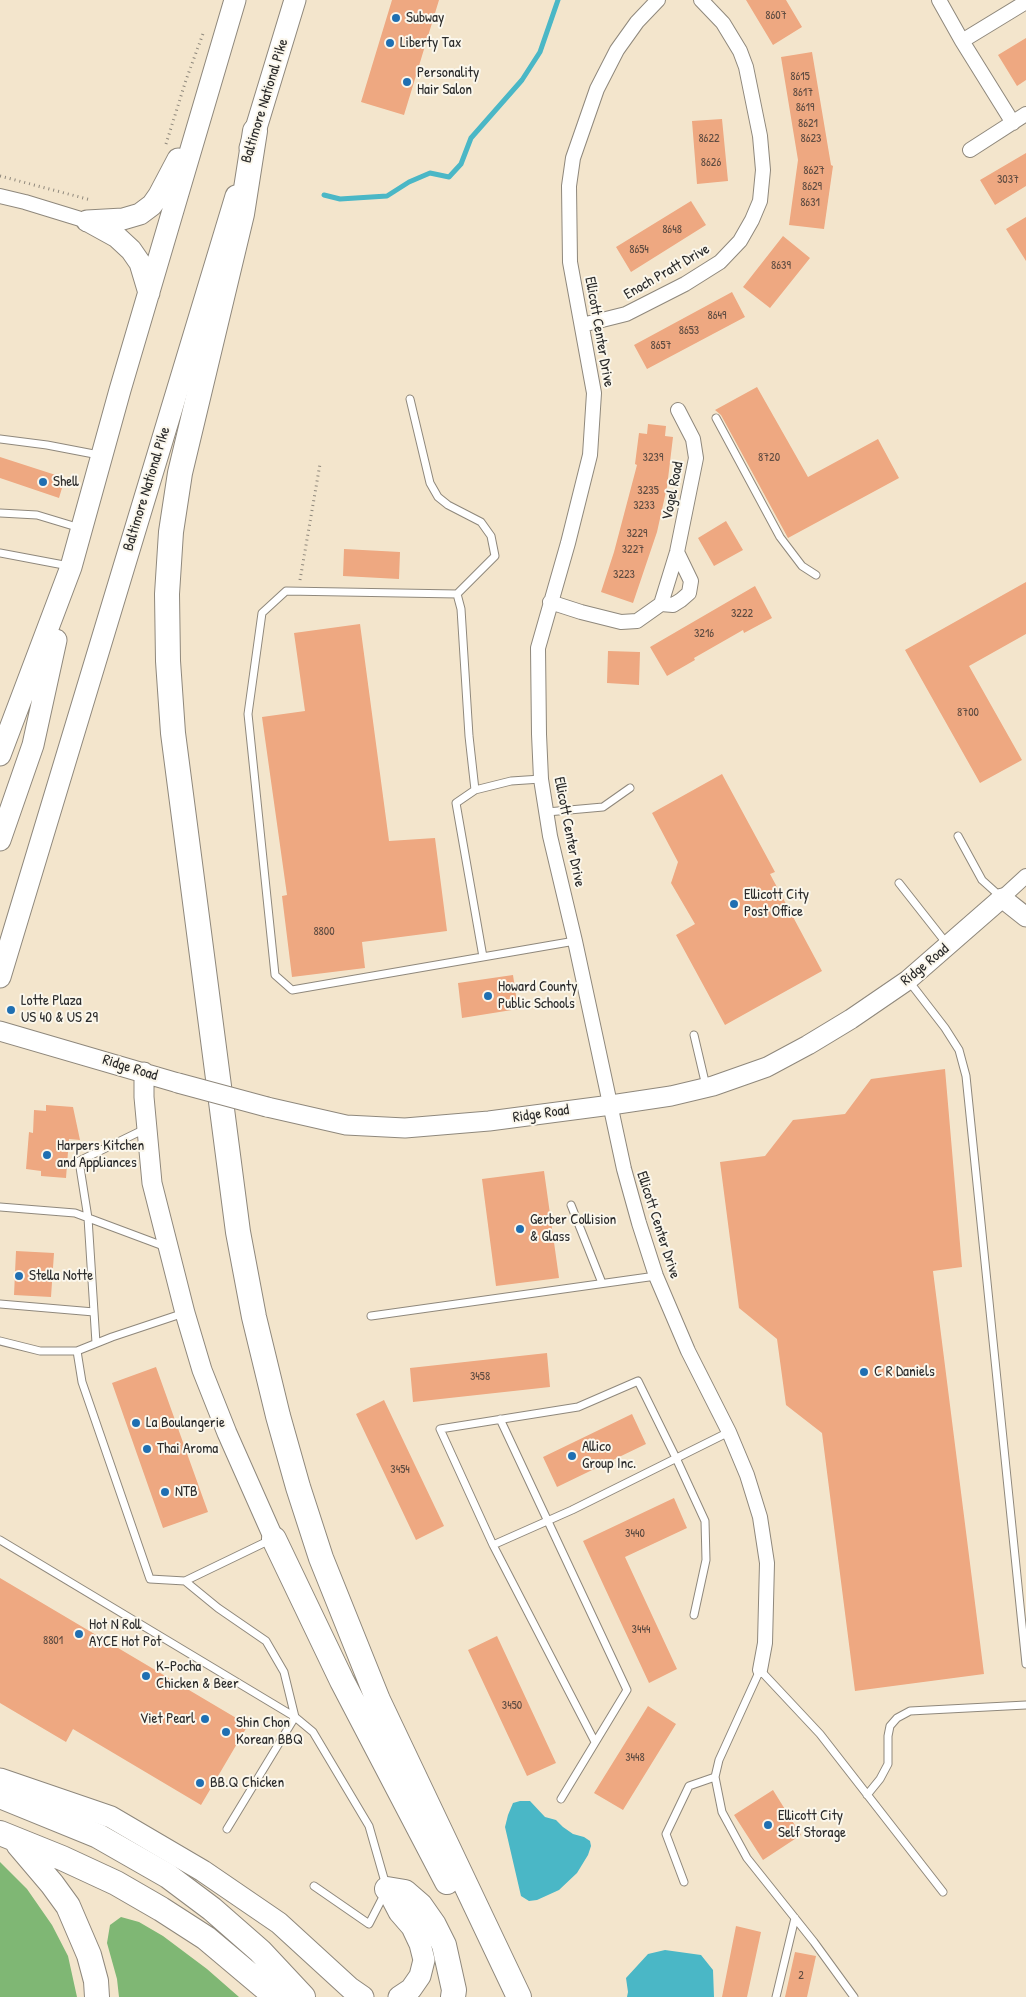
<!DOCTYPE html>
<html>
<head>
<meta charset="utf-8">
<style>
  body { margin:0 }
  canvas { display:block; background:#f3e5cc }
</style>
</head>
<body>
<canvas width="1026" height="1997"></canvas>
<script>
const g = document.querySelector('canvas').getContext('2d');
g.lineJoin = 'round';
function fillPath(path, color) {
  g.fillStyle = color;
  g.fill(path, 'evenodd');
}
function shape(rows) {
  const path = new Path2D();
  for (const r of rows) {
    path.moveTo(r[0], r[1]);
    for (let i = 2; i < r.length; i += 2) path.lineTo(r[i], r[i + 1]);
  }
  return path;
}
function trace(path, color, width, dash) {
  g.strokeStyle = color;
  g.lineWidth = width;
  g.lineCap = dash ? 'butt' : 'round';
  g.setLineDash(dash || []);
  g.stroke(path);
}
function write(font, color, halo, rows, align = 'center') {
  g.font = font + ' "Patrick Hand",sans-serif';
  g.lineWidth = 4;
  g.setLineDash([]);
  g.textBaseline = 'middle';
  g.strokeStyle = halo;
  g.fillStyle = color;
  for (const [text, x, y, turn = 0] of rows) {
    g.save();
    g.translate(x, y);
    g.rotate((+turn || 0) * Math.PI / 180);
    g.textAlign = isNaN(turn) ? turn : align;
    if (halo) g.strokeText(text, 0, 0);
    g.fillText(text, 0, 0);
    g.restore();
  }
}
fillPath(shape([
  [0,1862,27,1889,52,1925,68,1956,77,1997,0,1997],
  [121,1917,139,1922,163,1936,207,1969,239,1997,119,1997,117,1979,107,1943,110,1925]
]), '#7fb774');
fillPath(shape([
  [520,1801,530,1801,545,1817,556,1820,563,1827,573,1834,584,1837,590,1841,591,1846,588,1855,577,1873,559,1890,537,1900,529,1901,521,1896,505,1827,508,1815,513,1803],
  [665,1950,701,1955,713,1970,714,1997,627,1997,628,1992,626,1978,648,1954]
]), '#4ab7c6');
trace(shape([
  [324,195,340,199,387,196,409,182,430,173,449,177,461,164,471,138,522,80,540,52,558,0]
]), '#4ab7c6', 5);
fillPath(shape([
  [392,0,439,0,404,115,361,102],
  [746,0,786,0,802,27,773,45],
  [1026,38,1026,80,1017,86,998,55],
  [812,52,831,165,833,166,824,229,789,225,798,160,781,57],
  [722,119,728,181,697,184,692,121],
  [1026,153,1026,186,995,205,980,180],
  [691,201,706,225,631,272,616,247],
  [1026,217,1026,261,1006,229],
  [783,236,810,258,770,308,743,287],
  [732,292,745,317,647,369,634,345],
  [757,387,808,477,878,439,899,478,788,538,721,415,715,410],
  [648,424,666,426,665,436,673,437,667,487,657,532,633,603,601,592,614,552,637,465,635,464,639,433,647,434],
  [0,457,65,478,59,498,0,478],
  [726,521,743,550,714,566,698,538],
  [344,549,400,552,399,579,343,576],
  [1026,582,1026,634,969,666,1022,760,980,783,905,650],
  [755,586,772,618,744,633,743,630,694,658,695,660,667,676,650,647],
  [360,624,389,841,435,838,447,931,362,942,365,968,292,977,282,896,287,895,262,717,305,711,294,633],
  [608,651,640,652,639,685,607,683],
  [722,774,775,872,770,874,822,971,725,1025,676,935,695,924,671,883,678,862,652,813],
  [513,975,518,1009,462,1018,458,983],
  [945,1069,962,1267,933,1271,984,1674,855,1691,822,1433,786,1405,777,1339,739,1308,720,1162,765,1156,793,1120,845,1114,871,1079],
  [46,1105,73,1107,80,1140,69,1139,66,1178,41,1176,41,1171,26,1169,29,1132,33,1133,34,1110,46,1111],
  [544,1171,559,1278,496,1286,482,1179],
  [16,1251,54,1253,51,1297,14,1295],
  [547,1353,550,1387,413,1402,410,1368],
  [156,1367,208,1512,163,1528,112,1383],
  [384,1400,444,1526,416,1540,356,1414],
  [632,1414,646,1444,557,1487,543,1457],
  [674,1498,687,1528,625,1557,677,1669,649,1683,583,1541],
  [0,1578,248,1725,201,1805,73,1729,66,1742,0,1703],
  [497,1636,556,1763,527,1776,468,1650],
  [648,1706,676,1724,623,1810,594,1793],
  [773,1790,801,1835,763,1860,734,1815],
  [736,1926,761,1932,747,1997,722,1997],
  [795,1952,816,1956,807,1997,785,1997]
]), '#eea881');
const lane = shape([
  [410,399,430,483,438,497,448,505,481,522,491,536,495,556,457,594],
  [716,418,780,537,802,566,816,575],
  [0,439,47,445,99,455],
  [0,513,37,515,80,528],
  [0,553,69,566],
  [475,790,469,736,461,609,457,594,286,591,262,613,248,714,275,975,292,990,575,941],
  [547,812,603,807,630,788],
  [958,836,982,880,1002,898],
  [899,883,947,944],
  [483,957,456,803,475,790,511,781,541,779],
  [908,980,945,1028,959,1050,966,1076,1026,1664],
  [694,1035,706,1086],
  [571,1205,602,1283],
  [0,1207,75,1213,166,1247],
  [0,1304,94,1312],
  [371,1316,656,1276],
  [0,1341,40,1351,77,1351,112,1337,184,1313],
  [96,1343,88,1218,79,1161,145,1129],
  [77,1351,82,1382,150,1579,185,1581,218,1608,266,1641,284,1672,295,1717,313,1732,369,1826,387,1889,369,1924,314,1886],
  [500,1419,627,1690,561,1799],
  [0,1540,295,1717,227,1829],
  [493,1545,572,1510,729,1432],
  [185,1581,270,1540],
  [595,1742,493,1545,440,1429,578,1407,638,1381,676,1458,705,1521,706,1560,694,1615],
  [715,1777,722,1812,747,1858,814,1942,854,1997],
  [867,1795,880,1779,888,1764,888,1736,890,1726,897,1718,910,1711,1026,1705],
  [684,1882,666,1834,689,1786,715,1777,719,1760,760,1670,820,1734,943,1892],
  [776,1997,795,1918]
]);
const street = shape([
  [658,0,637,22,617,50,597,89,573,158,569,186,570,262,594,393,590,455,568,543,538,648,539,734,541,779,550,836,575,941,624,1169,639,1223,656,1276,688,1351,729,1432,747,1475,760,1517,767,1563,765,1643,760,1670],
  [939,0,962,41,1013,123],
  [962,41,1026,2],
  [970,150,1026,114],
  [0,196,25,202,87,221],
  [582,325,626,314,685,284,720,262,740,241,752,220,760,201,763,170,760,136,746,67,740,51,723,23,701,0],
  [550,602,581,612,621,622,637,621,661,604,677,552,696,458,693,439,678,410],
  [661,604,673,605,681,600,689,593,691,581,677,552],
  [1002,898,1026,876]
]);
const secondary = shape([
  [0,1031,178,1083],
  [144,1072,144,1097,152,1183,185,1313,202,1370,227,1433,274,1539],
  [267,1107,346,1125,405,1128,489,1121,611,1105,671,1096,713,1086,767,1067,808,1045,851,1019,908,980,1002,898,1026,917]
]);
const primary = shape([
  [250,148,295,0],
  [87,221,123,219,140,214,152,205,159,195,178,159],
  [88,221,117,237,131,250,140,263,149,293],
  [0,755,71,567,120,390,235,0],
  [0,840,33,745,56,640],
  [0,977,236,196],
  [0,1779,111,1817,203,1871,279,1923,350,1988,363,1997],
  [387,1889,399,1912,412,1927,420,1944,424,1960,420,1976,411,1989,399,1997]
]);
const highway = shape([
  [255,131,242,214,180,473,171,532,167,594,168,661,173,733,238,1232,254,1317,278,1416,298,1487,321,1558,378,1700,519,1997],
  [274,1539,342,1681,447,1882],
  [0,1796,98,1836,168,1876,212,1909,260,1951,303,1997],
  [0,1833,62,1858,116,1883,161,1909,206,1938,276,1997],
  [18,1844,52,1884,68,1906,89,1955,96,1981,97,1997],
  [387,1889,405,1892,420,1905,434,1925,444,1945,454,1990,453,1997]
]);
trace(lane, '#8f887c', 9);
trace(street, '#8f887c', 16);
trace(secondary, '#8f887c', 21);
trace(primary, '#8f887c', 23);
trace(highway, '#8f887c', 26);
trace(shape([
  [166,144,186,80,204,31],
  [0,176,91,200],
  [300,580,320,464]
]), '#8f887c', 3, [1, 4]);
trace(lane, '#fff', 7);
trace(street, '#fff', 14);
trace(secondary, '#fff', 19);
trace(primary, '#fff', 21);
trace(highway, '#fff', 24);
const secondaryBridge = shape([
  [178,1083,267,1107]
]);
trace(secondaryBridge, '#8f887c', 21, []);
trace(secondaryBridge, '#fff', 19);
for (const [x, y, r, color] of [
  [396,18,5,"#1f6fb2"],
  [390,43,5,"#1f6fb2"],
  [407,82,5,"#1f6fb2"],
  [43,482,5,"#1f6fb2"],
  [734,904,5,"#1f6fb2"],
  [488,996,5,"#1f6fb2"],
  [11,1010,5,"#1f6fb2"],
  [47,1155,5,"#1f6fb2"],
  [520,1229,5,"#1f6fb2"],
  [19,1276,5,"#1f6fb2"],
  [864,1372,5,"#1f6fb2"],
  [136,1423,5,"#1f6fb2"],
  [147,1449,5,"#1f6fb2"],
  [572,1456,5,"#1f6fb2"],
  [165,1492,5,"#1f6fb2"],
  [79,1634,5,"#1f6fb2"],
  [146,1676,5,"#1f6fb2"],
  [205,1719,5,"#1f6fb2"],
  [226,1732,5,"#1f6fb2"],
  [200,1783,5,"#1f6fb2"],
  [768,1825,5,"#1f6fb2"]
]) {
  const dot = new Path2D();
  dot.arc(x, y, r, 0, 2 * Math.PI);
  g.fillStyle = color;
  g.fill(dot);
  trace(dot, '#fbf7ec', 2);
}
write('12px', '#5c4a40', null, [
  ["8607",776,16],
  ["8615",800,77],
  ["8617",803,93],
  ["8619",805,108],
  ["8621",808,124],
  ["8622",709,139],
  ["8623",811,139],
  ["8626",711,163],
  ["8627",814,171],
  ["3037",1008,180],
  ["8629",812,187],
  ["8631",810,203],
  ["8648",672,230],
  ["8654",639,250],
  ["8639",781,266],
  ["8649",717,316],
  ["8653",689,331],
  ["8657",661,346],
  ["3239",653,458],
  ["8720",769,458],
  ["3235",648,491],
  ["3233",644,506],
  ["3229",637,534],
  ["3227",633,550],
  ["3223",624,575],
  ["3222",742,614],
  ["3216",704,634],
  ["8700",968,713],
  ["8800",324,932],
  ["3458",480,1377],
  ["3454",400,1470],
  ["3440",635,1534],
  ["3444",641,1630],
  ["8801",53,1641],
  ["3450",512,1706],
  ["3448",635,1758],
  ["2",801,1976]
]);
write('15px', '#2b2b2b', '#fbf7ec', [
  ["Subway",406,18],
  ["Liberty Tax",400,43],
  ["Personality",417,73],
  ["Hair Salon",417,90],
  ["Shell",53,482],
  ["Ellicott City",744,895],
  ["Post Office",744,912],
  ["Howard County",498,987],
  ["Public Schools",498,1004],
  ["Lotte Plaza",21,1001],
  ["US 40 & US 29",21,1018],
  ["Harpers Kitchen",57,1146],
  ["and Appliances",57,1163],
  ["Gerber Collision",530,1220],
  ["& Glass",530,1237],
  ["Stella Notte",29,1276],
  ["C R Daniels",874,1372],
  ["La Boulangerie",146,1423],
  ["Allico",582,1447],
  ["Group Inc.",582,1464],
  ["Thai Aroma",157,1449],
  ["NTB",175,1492],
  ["Hot N Roll",89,1625],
  ["AYCE Hot Pot",89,1642],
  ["K-Pocha",156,1667],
  ["Chicken & Beer",156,1684],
  ["Viet Pearl",195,1719,"right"],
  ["Shin Chon",236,1723],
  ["Korean BBQ",236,1740],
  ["BB.Q Chicken",210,1783],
  ["Ellicott City",778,1816],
  ["Self Storage",778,1833]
], 'left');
write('15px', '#2b2b2b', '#fbf7ec', [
  ["Baltimore National Pike",265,101,-73],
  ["Enoch Pratt Drive",667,272,-30],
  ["Ellicott Center Drive",599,332,80],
  ["Baltimore National Pike",147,489,-73],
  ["Vogel Road",673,491,-79],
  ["Ellicott Center Drive",569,832,79],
  ["Ridge Road",925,965,-39],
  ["Ridge Road",130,1068,17],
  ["Ridge Road",541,1114,-8],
  ["Ellicott Center Drive",658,1225,72]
]);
</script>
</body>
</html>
